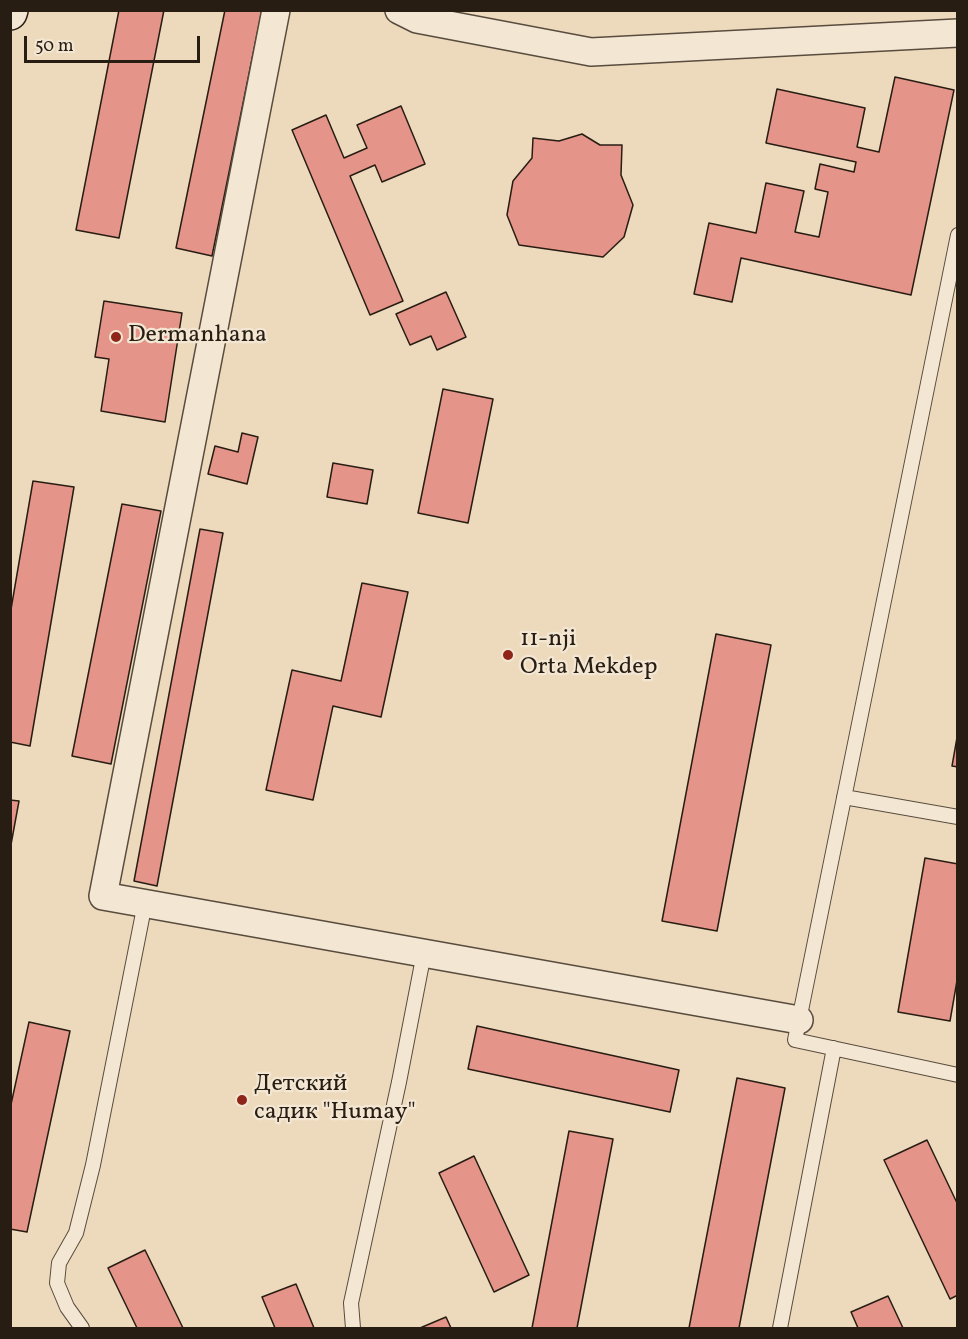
<!DOCTYPE html>
<html>
<head>
<meta charset="utf-8">
<style>
  body { margin:0 }
  #map { position:relative; width:968px; height:1339px; overflow:hidden; background:#eddabd; font-family:Vollkorn,serif }
  canvas { display:block }
  .frame { position:absolute; inset:0; border:12px solid #281d13; pointer-events:none }
  .scale { position:absolute; left:24px; top:36px; width:176px; height:27px; box-sizing:border-box; border:3px solid #281d13; border-top:0; padding-left:8px; font-size:18px; line-height:21px; white-space:nowrap; color:#281d13; -webkit-text-stroke:4px #f3e7d4; paint-order:stroke }
</style>
</head>
<body>
<div id="map">
<canvas width="968" height="1339"></canvas>
<div class="frame"></div>
<div class="scale">50 m</div>
</div>
<script>
const g = document.querySelector('canvas').getContext('2d');
g.lineJoin = 'round';
function fillPath(path, color) {
  g.fillStyle = color;
  g.fill(path, 'evenodd');
}
function shape(rows) {
  const path = new Path2D();
  for (const r of rows) {
    path.moveTo(r[0], r[1]);
    for (let i = 2; i < r.length; i += 2) path.lineTo(r[i], r[i + 1]);
  }
  return path;
}
function trace(path, color, width, dash) {
  g.strokeStyle = color;
  g.lineWidth = width;
  g.lineCap = dash ? 'butt' : 'round';
  g.setLineDash(dash || []);
  g.stroke(path);
}
function write(font, color, halo, rows, align = 'center') {
  g.font = font + ' Vollkorn,serif';
  g.lineWidth = 4.5;
  g.setLineDash([]);
  g.textBaseline = 'middle';
  g.strokeStyle = halo;
  g.fillStyle = color;
  for (const [text, x, y, turn = 0] of rows) {
    g.save();
    g.translate(x, y);
    g.rotate((+turn || 0) * Math.PI / 180);
    g.textAlign = isNaN(turn) ? turn : align;
    if (halo) g.strokeText(text, 0, 0);
    g.fillText(text, 0, 0);
    g.restore();
  }
}
const building = shape([
  [119,10,164,10,119,238,76,230,119,10],
  [225,10,262,10,212,256,176,248,225,10],
  [895,77,954,90,911,295,741,258,732,302,694,294,709,223,756,233,766,183,804,191,795,232,819,237,828,192,815,189,820,164,854,172,856,162,766,143,777,89,865,108,857,147,879,152,895,77],
  [401,106,425,164,382,182,375,165,350,176,403,301,370,315,292,130,326,115,344,158,367,148,357,125,401,106],
  [582,134,600,145,622,145,621,175,633,205,624,237,603,257,519,245,507,215,513,181,532,158,533,138,559,141,582,134],
  [446,292,466,337,437,350,431,336,410,345,396,314,446,292],
  [104,301,182,313,165,422,101,411,109,359,95,357,104,301],
  [443,389,493,399,468,523,418,513,443,389],
  [242,433,258,437,247,484,208,474,215,446,238,452,242,433],
  [333,463,373,470,367,504,327,497,333,463],
  [33,481,74,487,30,746,10,742,10,615,33,481],
  [122,504,161,511,111,764,72,756,122,504],
  [200,529,223,533,157,886,134,881,200,529],
  [362,583,408,592,381,717,333,706,313,800,266,790,292,670,341,681,362,583],
  [716,634,771,645,717,931,662,921,716,634],
  [958,732,958,767,952,766,958,732],
  [10,800,19,801,10,850,10,800],
  [925,858,958,864,958,975,950,1021,898,1012,925,858],
  [29,1022,70,1031,27,1232,10,1229,10,1109,29,1022],
  [477,1026,679,1070,670,1112,468,1069,477,1026],
  [737,1078,785,1088,739,1328,689,1328,737,1078],
  [569,1131,613,1139,577,1328,532,1328,569,1131],
  [927,1140,958,1205,958,1295,950,1299,884,1160,927,1140],
  [474,1156,529,1275,494,1292,439,1173,474,1156],
  [145,1250,183,1328,137,1328,108,1268,145,1250],
  [296,1284,314,1328,275,1328,262,1297,296,1284],
  [888,1296,903,1328,858,1328,851,1312,888,1296],
  [446,1317,451,1328,420,1328,446,1317]
]);
fillPath(building, '#e49488');
trace(building, '#281d13', 1.5);
const lane = shape([
  [958,235,795,1040,958,1075],
  [844,797,958,817],
  [82,1328,67,1307,57,1283,59,1263,76,1233,93,1165,145,903],
  [353,1328,351,1303,399,1082,424,953],
  [780,1328,834,1048]
]);
const street = shape([
  [276,10,103,896,799,1020],
  [399,10,417,19,591,52,958,33]
]);
const secondary = shape([
  [10,13,11,10]
]);
trace(lane, '#594c3e', 16);
trace(street, '#594c3e', 30);
trace(secondary, '#281d13', 36);
trace(lane, '#f3e7d4', 14);
trace(street, '#f3e7d4', 27);
trace(secondary, '#f3e7d4', 33);
for (const [x, y, r, color] of [
  [116,337,6,"#8f2418"],
  [508,655,6,"#8f2418"],
  [242,1100,6,"#8f2418"]
]) {
  const dot = new Path2D();
  dot.arc(x, y, r, 0, 2 * Math.PI);
  g.fillStyle = color;
  g.fill(dot);
  trace(dot, '#f3e7d4', 2);
}
write('24px', '#281d13', '#f3e7d4', [
  ["Dermanhana",128,337],
  ["11-nji",520,641],
  ["Orta Mekdep",520,669],
  ["Детский",254,1086],
  ["садик \"Humay\"",254,1114]
], 'left');
</script>
</body>
</html>
